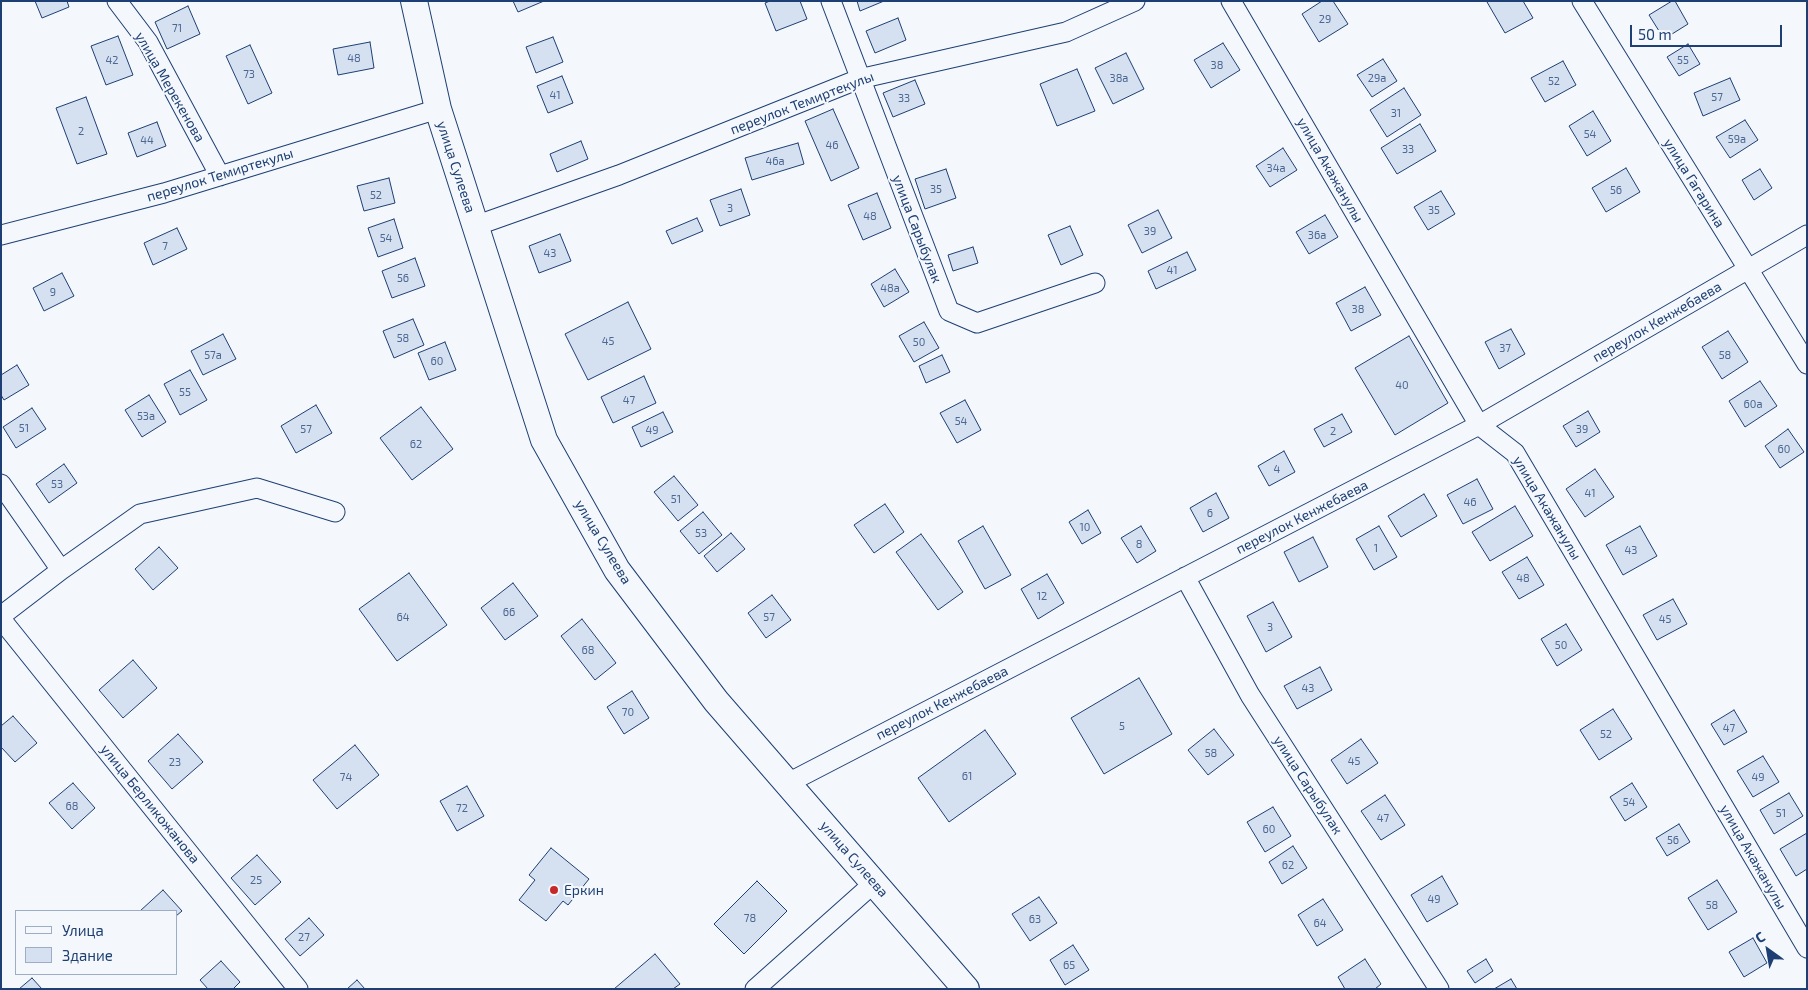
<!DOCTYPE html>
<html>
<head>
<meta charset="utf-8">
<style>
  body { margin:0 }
  #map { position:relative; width:1808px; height:990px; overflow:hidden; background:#f4f7fb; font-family:"Exo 2",sans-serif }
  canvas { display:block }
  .frame { position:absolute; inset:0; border:2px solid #1d3f73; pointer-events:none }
  .legend { position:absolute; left:15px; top:910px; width:162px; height:65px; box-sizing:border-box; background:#f4f7fb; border:1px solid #9eadc5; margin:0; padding:6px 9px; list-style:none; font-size:15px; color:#1d3f73 }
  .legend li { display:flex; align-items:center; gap:10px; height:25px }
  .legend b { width:25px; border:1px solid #9eadc5 }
  .north { position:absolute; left:1743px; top:925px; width:50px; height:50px; -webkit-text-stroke:4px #f4f7fb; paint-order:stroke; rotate:328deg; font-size:14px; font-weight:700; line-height:20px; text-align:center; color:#1d3f73 }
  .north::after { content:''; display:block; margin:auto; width:18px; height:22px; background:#1d3f73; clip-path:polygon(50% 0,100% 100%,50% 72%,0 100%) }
  .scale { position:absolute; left:1630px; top:25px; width:152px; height:22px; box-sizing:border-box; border:2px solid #1d3f73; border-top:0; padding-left:6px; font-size:15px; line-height:18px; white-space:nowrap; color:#1d3f73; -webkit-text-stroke:4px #f4f7fb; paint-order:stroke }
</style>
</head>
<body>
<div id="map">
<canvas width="1808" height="990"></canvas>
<div class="frame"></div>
<ul class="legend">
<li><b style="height:6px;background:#f4f7fb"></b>Улица</li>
<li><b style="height:14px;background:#d5e0f0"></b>Здание</li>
</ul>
<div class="north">С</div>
<div class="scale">50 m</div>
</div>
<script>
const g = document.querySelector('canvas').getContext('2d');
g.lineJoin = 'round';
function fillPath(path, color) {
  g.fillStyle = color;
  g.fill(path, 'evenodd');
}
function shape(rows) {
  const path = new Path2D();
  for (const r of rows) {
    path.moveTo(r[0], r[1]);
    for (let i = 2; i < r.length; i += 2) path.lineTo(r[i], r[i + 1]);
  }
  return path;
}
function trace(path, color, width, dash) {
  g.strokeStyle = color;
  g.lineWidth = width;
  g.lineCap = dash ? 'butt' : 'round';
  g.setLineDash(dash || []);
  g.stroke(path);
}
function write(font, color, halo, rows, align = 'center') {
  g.font = font + ' "Exo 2",sans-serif';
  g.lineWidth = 4;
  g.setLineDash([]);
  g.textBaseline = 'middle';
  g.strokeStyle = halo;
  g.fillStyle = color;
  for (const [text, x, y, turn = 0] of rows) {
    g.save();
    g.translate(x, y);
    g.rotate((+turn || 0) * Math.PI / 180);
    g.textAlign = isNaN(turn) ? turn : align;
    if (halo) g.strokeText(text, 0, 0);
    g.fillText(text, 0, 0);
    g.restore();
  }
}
const building = shape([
  [35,1,67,1,69,7,42,18,35,1],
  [513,1,544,1,518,12,513,1],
  [770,1,800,1,807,19,776,31,765,3,770,1],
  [857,1,884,1,860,11,857,1],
  [1322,1,1333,1,1348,24,1319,42,1302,14,1322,1],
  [1489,1,1523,1,1533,18,1505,33,1487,2,1489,1],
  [1672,1,1675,1,1688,24,1664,39,1649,15,1672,1],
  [188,6,200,34,167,49,155,22,188,6],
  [898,18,906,40,875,53,866,31,898,18],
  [118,36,133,75,106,85,91,46,118,36],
  [553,37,563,62,536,73,526,47,553,37],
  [370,42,374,68,338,75,333,49,370,42],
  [1223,43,1240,70,1211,88,1194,60,1223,43],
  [1688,44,1700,64,1679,76,1667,57,1688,44],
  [250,45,272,93,248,104,226,56,250,45],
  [1126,53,1144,89,1113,104,1095,68,1126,53],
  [1383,59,1397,81,1372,97,1357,75,1383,59],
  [1563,61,1576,85,1545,102,1531,78,1563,61],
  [1077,69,1095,111,1057,126,1040,84,1077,69],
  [562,76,573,103,548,113,537,86,562,76],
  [1730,78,1740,100,1703,116,1694,93,1730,78],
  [915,80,925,104,893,117,883,93,915,80],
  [1404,88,1421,115,1387,137,1370,110,1404,88],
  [86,97,107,154,77,164,56,108,86,97],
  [833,109,859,168,831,181,805,121,833,109],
  [1593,111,1611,141,1587,156,1569,126,1593,111],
  [1745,120,1758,140,1730,158,1716,137,1745,120],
  [157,122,166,146,137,157,128,133,157,122],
  [1420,124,1436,151,1397,174,1381,148,1420,124],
  [581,141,588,159,557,172,550,154,581,141],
  [798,143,804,164,752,180,745,158,798,143],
  [1283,148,1297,170,1270,187,1256,166,1283,148],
  [1626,168,1640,192,1606,212,1592,188,1626,168],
  [946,169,956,198,925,209,915,179,946,169],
  [1760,169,1772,188,1754,200,1742,180,1760,169],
  [389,178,395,203,364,211,357,186,389,178],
  [741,189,750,215,720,226,710,200,741,189],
  [1441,191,1455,214,1428,230,1414,207,1441,191],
  [877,193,891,228,863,240,848,205,877,193],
  [1158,210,1172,238,1142,253,1128,225,1158,210],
  [1325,215,1338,237,1309,254,1296,232,1325,215],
  [697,218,703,231,672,244,666,231,697,218],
  [394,219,403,248,378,257,368,228,394,219],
  [1070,226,1083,255,1061,265,1048,235,1070,226],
  [177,228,187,249,153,265,144,243,177,228],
  [560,234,571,261,539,273,529,246,560,234],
  [973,247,978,263,953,271,948,255,973,247],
  [1187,252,1196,270,1156,289,1148,271,1187,252],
  [415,258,425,286,392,298,382,271,415,258],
  [895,269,909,292,884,307,871,284,895,269],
  [62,273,74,296,44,311,33,288,62,273],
  [1365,287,1381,315,1351,331,1336,303,1365,287],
  [628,302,651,349,588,380,565,334,628,302],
  [413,319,424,345,394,358,383,331,413,319],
  [924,322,939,348,914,362,899,336,924,322],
  [1511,329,1525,354,1499,369,1485,342,1511,329],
  [1728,331,1748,362,1722,379,1702,347,1728,331],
  [223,334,236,359,203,375,191,351,223,334],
  [1409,336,1448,403,1395,435,1355,368,1409,336],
  [445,342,456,370,429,380,418,353,445,342],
  [942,355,950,372,926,383,919,366,942,355],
  [17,365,29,385,4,400,1,395,1,375,17,365],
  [190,370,207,400,180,415,164,384,190,370],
  [644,376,656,403,613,423,601,397,644,376],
  [1760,381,1777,406,1745,427,1729,401,1760,381],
  [149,395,166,422,142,437,125,410,149,395],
  [965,400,981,430,957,443,940,413,965,400],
  [316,405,332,433,296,453,281,426,316,405],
  [421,407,453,449,412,480,380,438,421,407],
  [32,408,46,429,16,448,3,427,32,408],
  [1588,411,1600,432,1576,447,1563,426,1588,411],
  [663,412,673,432,641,447,632,427,663,412],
  [1342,414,1352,432,1324,447,1314,429,1342,414],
  [1788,429,1804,452,1780,468,1765,446,1788,429],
  [1284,451,1295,472,1269,486,1258,466,1284,451],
  [64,464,77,483,49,503,36,484,64,464],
  [1595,469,1614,497,1585,517,1566,489,1595,469],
  [674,476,698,505,678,521,654,492,674,476],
  [1477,479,1493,509,1463,524,1447,495,1477,479],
  [1216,493,1229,518,1203,532,1190,508,1216,493],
  [1424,494,1437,516,1401,537,1388,516,1424,494],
  [885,504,904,532,874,553,854,525,885,504],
  [1515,506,1533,536,1490,561,1472,532,1515,506],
  [1088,510,1101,533,1082,544,1069,522,1088,510],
  [703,512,722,535,699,554,680,531,703,512],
  [983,526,1011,575,985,589,958,541,983,526],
  [1141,526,1156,551,1137,563,1121,538,1141,526],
  [1379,526,1397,557,1374,570,1356,539,1379,526],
  [1640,526,1657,556,1623,575,1606,545,1640,526],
  [731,533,745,549,717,572,704,556,731,533],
  [921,534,963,592,938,610,896,552,921,534],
  [1313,537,1328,567,1299,582,1284,552,1313,537],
  [159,547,178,568,153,590,135,569,159,547],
  [1527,557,1544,585,1519,599,1502,572,1527,557],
  [409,573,447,625,397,661,359,609,409,573],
  [1047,574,1064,603,1038,619,1021,589,1047,574],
  [513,583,538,616,505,640,481,608,513,583],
  [772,595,791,620,766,638,748,613,772,595],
  [1673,599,1687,624,1657,640,1643,615,1673,599],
  [1273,602,1292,637,1266,652,1247,616,1273,602],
  [582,619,616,663,595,680,561,636,582,619],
  [1566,624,1582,650,1557,666,1541,639,1566,624],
  [133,660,157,688,123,718,99,690,133,660],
  [1320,667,1332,690,1297,709,1284,686,1320,667],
  [1139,678,1172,734,1104,774,1071,718,1139,678],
  [632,691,649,718,624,734,607,707,632,691],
  [1613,709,1632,739,1599,760,1580,730,1613,709],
  [1734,710,1747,732,1724,745,1711,724,1734,710],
  [13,716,37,743,15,762,1,747,1,726,13,716],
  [1214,729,1234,755,1208,775,1188,750,1214,729],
  [985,730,1016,774,949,822,918,778,985,730],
  [178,734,203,762,172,789,148,761,178,734],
  [1361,739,1378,763,1347,784,1331,760,1361,739],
  [355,745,379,775,337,809,313,780,355,745],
  [1763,756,1779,782,1753,797,1737,771,1763,756],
  [73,783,95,808,72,829,49,803,73,783],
  [1632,783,1647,807,1625,821,1610,797,1632,783],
  [467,786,484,816,457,831,440,801,467,786],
  [1789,793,1803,816,1774,834,1760,810,1789,793],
  [1385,795,1405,825,1381,840,1361,811,1385,795],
  [1273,807,1291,836,1265,852,1247,822,1273,807],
  [1679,824,1690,842,1667,856,1656,838,1679,824],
  [1807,833,1807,869,1796,876,1780,849,1807,833],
  [1293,846,1307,868,1282,884,1269,862,1293,846],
  [551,848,589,879,568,905,563,901,546,921,519,900,535,880,529,875,551,848],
  [257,855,281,882,255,905,231,878,257,855],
  [1442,876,1458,904,1427,922,1411,895,1442,876],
  [1717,880,1737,912,1708,930,1688,898,1717,880],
  [757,881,787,911,744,954,714,924,757,881],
  [163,890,182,911,176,916,176,911,140,911,163,890],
  [1039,897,1057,923,1030,941,1012,914,1039,897],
  [1323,899,1343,930,1317,946,1298,915,1323,899],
  [309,918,324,935,300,956,285,939,309,918],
  [1753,938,1767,963,1744,977,1729,952,1753,938],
  [1073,945,1089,970,1065,985,1050,960,1073,945],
  [655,954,680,984,673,989,614,989,655,954],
  [1365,959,1381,984,1375,989,1345,989,1338,977,1365,959],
  [1486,959,1493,971,1475,983,1467,971,1486,959],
  [221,961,240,982,233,989,208,989,200,980,221,961],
  [32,978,42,989,19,989,32,978],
  [1511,979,1517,989,1494,989,1511,979],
  [357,980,365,989,347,989,357,980]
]);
fillPath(building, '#d5e0f0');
trace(building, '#1d3f73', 1);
const minor = shape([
  [117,1,148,42,220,176],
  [831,1,949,311,977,323,1095,283],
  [1231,1,1479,425,1515,453,1807,948],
  [1582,1,1807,364],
  [475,226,619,175,859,79,1066,32,1135,1],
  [1,235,164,193,438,109],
  [1,484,61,570,1,616],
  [61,570,140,514,257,488,335,512],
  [1185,577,1250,695,1439,989],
  [1,619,298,989],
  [788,783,1479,425,1807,235],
  [755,989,874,883]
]);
const secondary = shape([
  [414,1,438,109,544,440,617,570,716,701,966,989]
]);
trace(minor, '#1d3f73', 21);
trace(secondary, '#1d3f73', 28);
trace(minor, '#f4f7fb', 19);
trace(secondary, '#f4f7fb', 26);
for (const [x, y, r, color] of [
  [554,890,5,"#c62828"]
]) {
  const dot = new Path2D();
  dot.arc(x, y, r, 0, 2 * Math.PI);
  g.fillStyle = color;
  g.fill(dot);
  trace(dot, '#f4f7fb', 2);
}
write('11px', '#4b6792', null, [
  ["29",1325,19],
  ["71",177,28],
  ["48",354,58],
  ["42",112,60],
  ["55",1683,60],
  ["38",1217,65],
  ["73",249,74],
  ["38а",1119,78],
  ["29а",1377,78],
  ["52",1554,81],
  ["41",555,95],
  ["57",1717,97],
  ["33",904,98],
  ["31",1396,113],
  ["2",81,131],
  ["54",1590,134],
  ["59а",1737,139],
  ["44",147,140],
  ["46",832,145],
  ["33",1408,149],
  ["46а",775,161],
  ["34а",1276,168],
  ["35",936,189],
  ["56",1616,190],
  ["52",376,195],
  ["3",730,208],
  ["35",1434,210],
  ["48",870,216],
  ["39",1150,231],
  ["36а",1317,235],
  ["54",386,238],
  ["7",165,246],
  ["43",550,253],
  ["41",1172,270],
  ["56",403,278],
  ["48а",890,288],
  ["9",53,292],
  ["38",1358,309],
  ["58",403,338],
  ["45",608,341],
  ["50",919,342],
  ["37",1505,348],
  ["57а",213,355],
  ["58",1725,355],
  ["60",437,361],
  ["40",1402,385],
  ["55",185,392],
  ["47",629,400],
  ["60а",1753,404],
  ["53а",146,416],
  ["54",961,421],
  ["51",24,428],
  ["57",306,429],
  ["39",1582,429],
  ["49",652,430],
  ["2",1333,431],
  ["62",416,444],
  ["60",1784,449],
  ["4",1277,469],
  ["53",57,484],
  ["41",1590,493],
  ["51",676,499],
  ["46",1470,502],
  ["6",1210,513],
  ["10",1085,527],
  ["53",701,533],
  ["8",1139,544],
  ["1",1376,548],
  ["43",1631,550],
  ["48",1523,578],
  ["12",1042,596],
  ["66",509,612],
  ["64",403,617],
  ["57",769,617],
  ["45",1665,619],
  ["3",1270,627],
  ["50",1561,645],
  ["68",588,650],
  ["43",1308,688],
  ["70",628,712],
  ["5",1122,726],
  ["47",1729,728],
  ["52",1606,734],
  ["58",1211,753],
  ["45",1354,761],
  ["23",175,762],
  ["61",967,776],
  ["74",346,777],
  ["49",1758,777],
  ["54",1629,802],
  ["68",72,806],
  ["72",462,808],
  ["51",1781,813],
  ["47",1383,818],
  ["60",1269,829],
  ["56",1673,840],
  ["62",1288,865],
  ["25",256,880],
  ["49",1434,899],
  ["58",1712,905],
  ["78",750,918],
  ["63",1035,919],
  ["64",1320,923],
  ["27",304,937],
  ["65",1069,965]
]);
write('14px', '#1d3f73', '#f4f7fb', [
  ["улица Мерекенова",170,87,60],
  ["переулок Темиртекулы",802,103,-21],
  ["улица Сулеева",456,167,72],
  ["улица Акажанулы",1330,170,60],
  ["переулок Темиртекулы",220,175,-17],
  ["улица Гагарина",1694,183,58],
  ["улица Сарыбулак",917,229,69],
  ["переулок Кенжебаева",1657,322,-30],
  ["улица Акажанулы",1547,508,59],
  ["переулок Кенжебаева",1302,517,-27],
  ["улица Сулеева",603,542,59],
  ["переулок Кенжебаева",942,703,-27],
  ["улица Сарыбулак",1308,785,57],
  ["улица Берликожанова",150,804,51],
  ["улица Акажанулы",1753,857,60],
  ["улица Сулеева",854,859,49]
]);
write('14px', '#1d3f73', '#f4f7fb', [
  ["Еркин",564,890]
], 'left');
</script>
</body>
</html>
